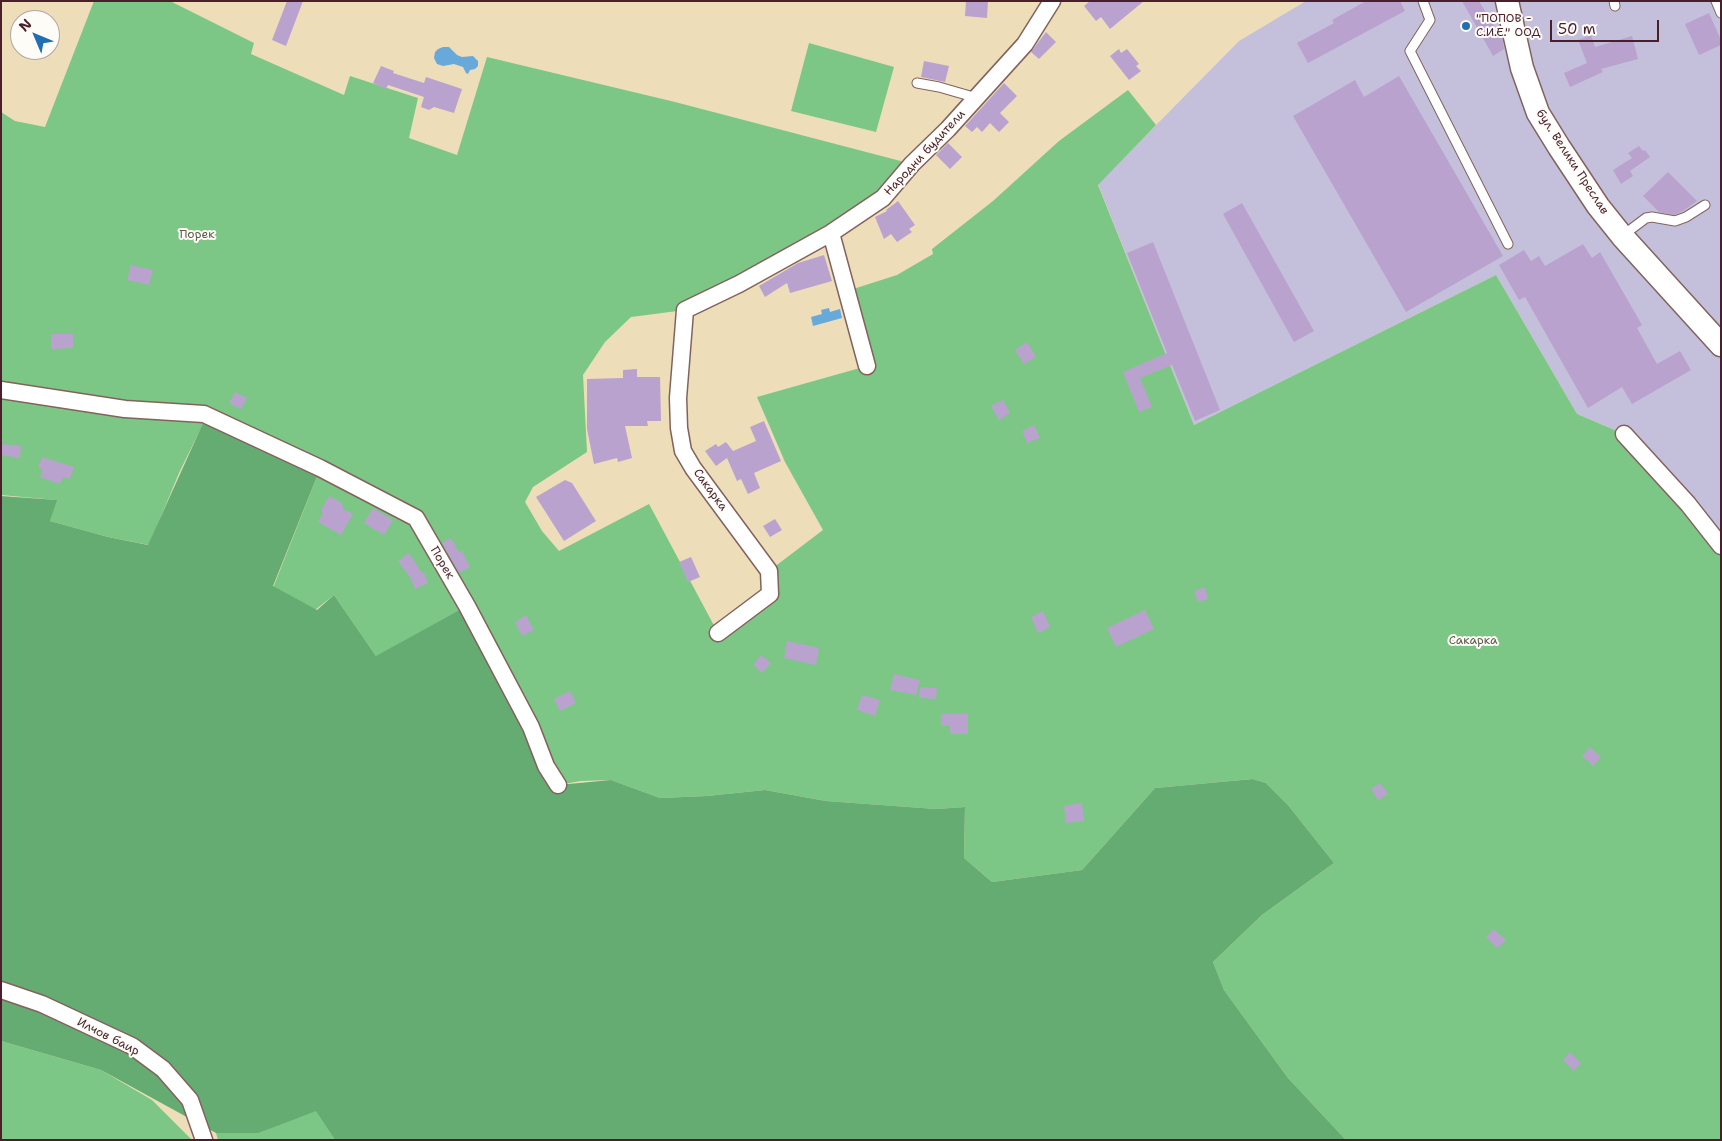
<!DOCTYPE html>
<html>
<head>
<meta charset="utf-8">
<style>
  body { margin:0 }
  #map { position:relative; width:1722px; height:1141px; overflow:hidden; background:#edddb9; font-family:"Shantell Sans",sans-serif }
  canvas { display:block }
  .frame { position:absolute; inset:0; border:2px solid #4a1f2b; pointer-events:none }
  .north { position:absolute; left:10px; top:10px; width:50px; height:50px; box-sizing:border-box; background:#fdfcf7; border:1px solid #b5a4a5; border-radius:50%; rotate:315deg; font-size:14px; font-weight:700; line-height:20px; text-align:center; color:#4a1f2b }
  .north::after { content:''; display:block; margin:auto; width:18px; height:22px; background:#1f6fb2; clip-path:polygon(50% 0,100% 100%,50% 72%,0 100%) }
  .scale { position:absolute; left:1550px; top:20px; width:109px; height:22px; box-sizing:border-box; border:2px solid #4a1f2b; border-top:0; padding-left:6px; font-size:15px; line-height:18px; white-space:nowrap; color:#4a1f2b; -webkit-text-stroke:4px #fdfcf7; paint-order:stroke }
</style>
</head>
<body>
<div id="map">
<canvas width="1722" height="1141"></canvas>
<div class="frame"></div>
<div class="north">N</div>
<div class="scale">50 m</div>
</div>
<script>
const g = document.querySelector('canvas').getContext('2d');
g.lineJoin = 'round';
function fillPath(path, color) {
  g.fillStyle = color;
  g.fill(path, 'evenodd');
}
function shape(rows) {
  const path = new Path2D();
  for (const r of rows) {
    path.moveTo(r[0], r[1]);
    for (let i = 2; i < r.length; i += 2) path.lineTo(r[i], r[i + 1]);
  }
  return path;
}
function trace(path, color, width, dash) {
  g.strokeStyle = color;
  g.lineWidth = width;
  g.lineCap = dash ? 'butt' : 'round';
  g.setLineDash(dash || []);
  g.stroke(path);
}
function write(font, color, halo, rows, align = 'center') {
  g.font = font + ' "Shantell Sans",sans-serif';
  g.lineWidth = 4;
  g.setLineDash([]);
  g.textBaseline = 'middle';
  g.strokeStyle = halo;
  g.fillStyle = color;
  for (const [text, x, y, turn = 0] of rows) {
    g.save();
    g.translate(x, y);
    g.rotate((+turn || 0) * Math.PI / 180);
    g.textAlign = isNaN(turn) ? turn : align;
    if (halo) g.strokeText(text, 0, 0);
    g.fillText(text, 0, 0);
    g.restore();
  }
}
fillPath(shape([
  [1306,1,1721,1,1721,546,1624,434,1577,414,1496,275,1194,425,1098,184,1239,41]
]), '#c4c0db');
fillPath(shape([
  [94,1,170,1,254,43,251,54,344,95,350,76,418,98,409,138,457,155,487,57,675,102,912,164,883,198,685,310,631,317,605,342,583,375,587,452,533,487,525,502,542,531,559,551,649,504,718,633,769,595,769,571,823,530,785,462,757,397,867,366,847,291,897,275,933,254,932,249,993,201,1059,141,1128,90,1156,125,1098,185,1194,425,1496,275,1577,414,1624,434,1721,546,1721,1140,1346,1140,1288,1078,1224,990,1213,962,1262,915,1334,863,1288,805,1266,783,1253,779,1155,788,1082,870,992,882,964,858,965,807,936,809,826,801,765,790,707,796,660,798,611,780,581,781,558,785,376,656,334,595,315,610,273,588,318,474,204,422,179,473,149,545,108,537,50,521,56,500,1,495,1,112,15,121,45,127],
  [809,43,894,67,876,132,791,111],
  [1,1041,101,1070,152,1100,192,1140,1,1140],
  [316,1110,335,1140,218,1140,216,1133,259,1133]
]), '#7cc785');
fillPath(shape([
  [204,421,318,474,273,586,317,610,334,595,376,656,467,606,558,785,611,780,660,798,707,796,765,790,826,801,936,809,965,807,964,858,992,882,1082,870,1155,788,1253,779,1266,783,1288,805,1334,863,1262,915,1213,962,1224,990,1288,1078,1346,1140,335,1140,316,1111,259,1133,216,1133,101,1070,1,1041,1,496,57,500,50,521,108,537,148,545]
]), '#65ac72');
fillPath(shape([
  [443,47,449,47,457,55,462,57,473,56,478,61,478,66,475,69,470,70,468,74,466,73,463,67,454,64,443,66,437,64,434,58,435,52,438,49],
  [829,308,830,312,840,309,842,318,813,326,811,317,822,314,821,310]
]), '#68a9dc');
fillPath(shape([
  [287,1,303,1,286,46,272,40],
  [966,1,988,1,987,18,965,16],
  [1090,1,1144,1,1110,29,1101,17,1096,21,1084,6],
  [1366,1,1400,1,1405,11,1308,63,1297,43,1334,23,1332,20],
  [1462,1,1479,1,1503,41,1504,49,1493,56],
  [1709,13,1721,40,1721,45,1699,55,1685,24],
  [1046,32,1056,42,1039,59,1031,52],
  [1591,35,1595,47,1632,36,1638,59,1601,69,1603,72,1570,87,1564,73,1587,63,1578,40],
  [1119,49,1121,53,1127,49,1139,64,1136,66,1141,71,1129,80,1110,56],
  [924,61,949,66,945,82,921,77],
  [381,66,394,71,393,73,424,83,426,77,462,89,454,113,434,107,429,110,421,107,424,97,388,85,386,89,373,83],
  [1399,76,1503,256,1406,312,1293,116,1355,80,1364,97],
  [1004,83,1017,96,1000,113,1009,122,999,132,990,123,982,132,977,127,972,132,965,126],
  [948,143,962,157,950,169,936,155],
  [1639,146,1643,151,1645,150,1650,157,1630,171,1633,176,1621,184,1613,170,1632,158,1628,153],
  [1668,172,1697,201,1683,211,1674,215,1659,212,1643,196],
  [898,201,915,225,909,229,912,232,897,242,891,234,884,239,875,217,887,211,886,210],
  [1242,203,1314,331,1294,342,1223,214],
  [1153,242,1220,410,1195,421,1172,365,1140,378,1152,407,1139,412,1123,372,1167,353,1127,253],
  [1583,244,1592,258,1600,252,1642,325,1637,328,1657,364,1680,351,1691,370,1632,404,1622,387,1588,408,1525,297,1519,300,1499,265,1524,250,1531,261,1539,256,1545,266],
  [824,255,832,281,790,293,787,283,765,297,759,286,798,263],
  [131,265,153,270,149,285,127,280],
  [51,334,73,334,73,348,51,349],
  [1027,342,1036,357,1024,364,1015,350],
  [637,369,637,377,660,377,661,421,647,421,648,426,625,426,632,458,618,462,617,458,594,464,587,429,587,379,623,378,623,370],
  [235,392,247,398,241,409,229,403],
  [1003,400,1010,413,999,420,991,406],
  [764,421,781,461,754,473,760,488,748,494,741,479,737,481,727,458,716,466,705,451,716,444,718,447,726,442,733,451,756,441,750,427],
  [1034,425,1040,438,1027,443,1022,431],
  [1,444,21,446,20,458,1,455],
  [42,457,74,467,70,479,64,477,59,484,40,477,43,469,38,468],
  [565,480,572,483,596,521,564,541,536,497],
  [329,496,342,503,343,509,353,514,341,535,318,522,323,512,321,510],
  [373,508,393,520,384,535,364,523],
  [775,519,782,530,770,537,763,526],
  [451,538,459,552,462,551,470,567,459,573,442,543],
  [409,553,422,573,424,572,428,583,415,589,410,577,398,561],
  [691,557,700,577,688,582,679,562],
  [1205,587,1208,599,1198,602,1194,591],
  [1145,610,1154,629,1116,647,1107,628],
  [1043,611,1050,627,1038,633,1031,617],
  [526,615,534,630,522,636,515,622],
  [787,641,819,648,816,665,784,658],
  [761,655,771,663,762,673,753,665],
  [894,674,920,680,916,695,890,690],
  [920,687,937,688,936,699,919,698],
  [570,691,576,703,560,711,554,699],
  [862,695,880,700,875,716,857,710],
  [941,714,968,714,968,734,950,734,950,726,941,726],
  [1590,747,1601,757,1593,766,1582,756],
  [1380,783,1388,794,1378,800,1371,789],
  [1082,803,1084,821,1066,823,1064,806],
  [1494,929,1506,940,1497,948,1486,937],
  [1570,1052,1581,1063,1574,1071,1563,1060]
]), '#baa2cf');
const lane = shape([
  [1423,1,1430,20,1410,51,1508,244],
  [1614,1,1615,6],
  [1716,1,1721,13],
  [917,83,939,87,977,98],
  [1622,236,1646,218,1652,217,1675,221,1686,217,1705,205]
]);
const street = shape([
  [831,233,867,366],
  [1,390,125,409,204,414,320,468,416,518,467,606,531,727,546,766,558,785],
  [1624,434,1688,504,1721,546],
  [718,633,770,594,769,571,693,468,683,451,679,428,678,398,685,310,739,284,831,233,883,198,912,164,948,129,1025,44,1052,1],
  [1,990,42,1004,132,1046,163,1069,190,1100,204,1140]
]);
const secondary = shape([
  [1507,1,1522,68,1538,113,1559,147,1598,206,1622,236,1721,345]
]);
trace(lane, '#83625d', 11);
trace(street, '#83625d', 19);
trace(secondary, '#83625d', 25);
trace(lane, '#fff', 9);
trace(street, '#fff', 16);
trace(secondary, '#fff', 22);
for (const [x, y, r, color] of [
  [1466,26,5,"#1f6fb2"]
]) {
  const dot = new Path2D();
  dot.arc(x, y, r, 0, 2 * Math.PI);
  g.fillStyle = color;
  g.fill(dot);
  trace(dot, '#fdfcf7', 2);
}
write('12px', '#4a1f2b', '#fdfcf7', [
  ["\"ПОПОВ -",1476,19],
  ["С.И.Е.\" ООД",1476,33]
], 'left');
write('12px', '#4a1f2b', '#fdfcf7', [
  ["Народни будители",925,153,-47],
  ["бул. Велики Преслав",1572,162,57],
  ["Сакарка",710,490,54],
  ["Порек",442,563,59],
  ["Илчов баир",108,1037,27]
]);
write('12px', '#5c5a4a', '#fdfcf7', [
  ["Порек",197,235],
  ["Сакарка",1473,641]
]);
</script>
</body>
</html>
